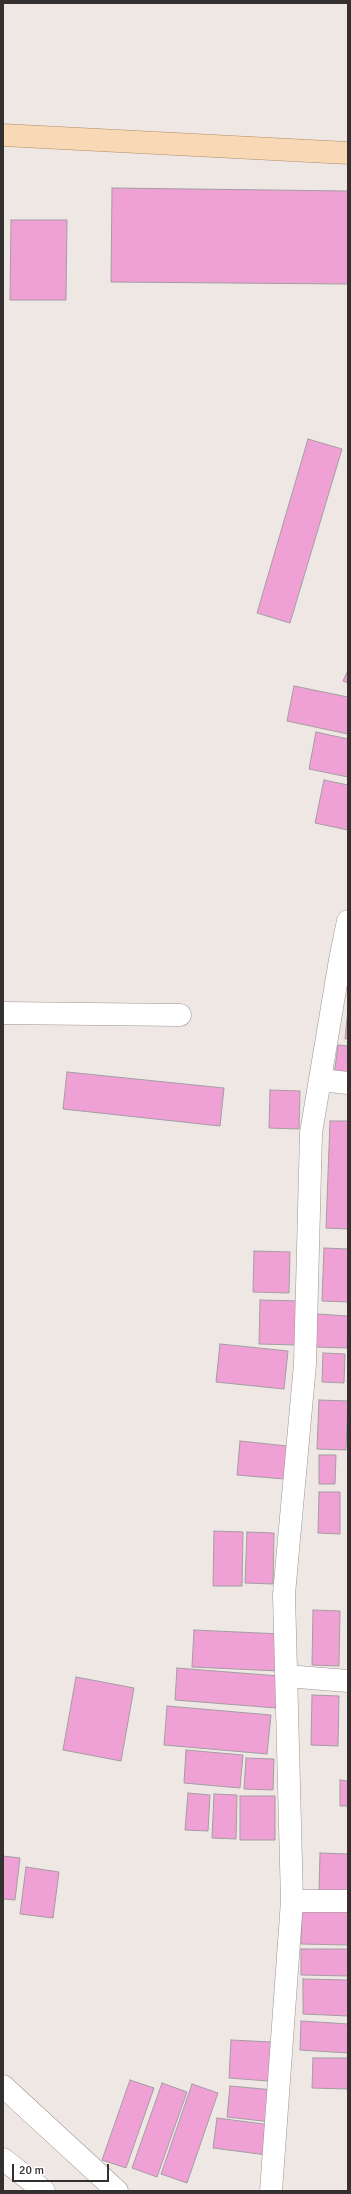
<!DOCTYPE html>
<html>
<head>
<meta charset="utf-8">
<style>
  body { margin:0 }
  #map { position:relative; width:351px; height:2194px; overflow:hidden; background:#efe7e4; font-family:Signika,sans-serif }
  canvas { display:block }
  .frame { position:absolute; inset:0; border:4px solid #33302f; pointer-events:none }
  .scale { position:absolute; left:12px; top:2164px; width:97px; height:18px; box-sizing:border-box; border:2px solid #33302f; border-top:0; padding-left:5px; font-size:12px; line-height:14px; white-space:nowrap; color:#33302f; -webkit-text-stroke:3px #fff; paint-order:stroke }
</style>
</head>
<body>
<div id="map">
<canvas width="351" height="2194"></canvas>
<div class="frame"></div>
<div class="scale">20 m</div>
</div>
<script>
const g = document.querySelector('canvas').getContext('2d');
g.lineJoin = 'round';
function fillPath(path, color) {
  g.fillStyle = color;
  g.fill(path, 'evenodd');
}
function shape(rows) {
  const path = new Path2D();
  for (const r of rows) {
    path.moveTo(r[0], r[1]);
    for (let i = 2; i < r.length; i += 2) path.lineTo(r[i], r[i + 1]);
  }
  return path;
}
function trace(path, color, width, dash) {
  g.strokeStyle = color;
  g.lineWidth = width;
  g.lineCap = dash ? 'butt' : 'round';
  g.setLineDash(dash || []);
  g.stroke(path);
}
const building = shape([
  [112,188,348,191,348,284,111,282,112,188],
  [11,220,67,220,66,300,10,300,11,220],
  [308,439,342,449,290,623,257,613,308,439],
  [348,670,348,683,343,681,348,670],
  [294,686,348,697,348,734,287,721,294,686],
  [316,732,348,739,348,777,309,769,316,732],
  [324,780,348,785,348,830,315,823,324,780],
  [348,1009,348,1039,345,1039,348,1009],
  [338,1045,348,1046,348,1077,334,1076,338,1045],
  [67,1072,224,1088,220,1126,63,1109,67,1072],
  [270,1090,300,1091,299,1129,269,1128,270,1090],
  [330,1121,348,1121,348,1229,326,1228,330,1121],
  [324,1248,348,1249,348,1302,322,1301,324,1248],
  [254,1251,290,1252,289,1293,253,1292,254,1251],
  [260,1300,300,1301,298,1345,259,1344,260,1300],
  [317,1314,348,1316,347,1348,316,1347,317,1314],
  [220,1344,288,1351,284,1389,216,1382,220,1344],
  [323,1353,345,1354,344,1383,322,1382,323,1353],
  [319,1400,348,1401,346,1450,317,1449,319,1400],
  [240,1441,287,1446,284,1479,237,1475,240,1441],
  [319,1455,336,1455,335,1484,319,1484,319,1455],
  [319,1492,340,1492,340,1534,318,1533,319,1492],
  [214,1531,243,1532,242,1586,213,1586,214,1531],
  [247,1532,274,1533,273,1584,245,1583,247,1532],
  [313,1610,340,1611,339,1666,312,1665,313,1610],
  [194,1630,281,1634,279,1671,192,1667,194,1630],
  [177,1668,279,1676,276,1708,175,1700,177,1668],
  [76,1677,134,1688,121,1761,63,1750,76,1677],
  [312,1695,339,1696,338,1746,311,1745,312,1695],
  [167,1706,271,1715,267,1754,164,1745,167,1706],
  [186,1750,243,1755,240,1788,184,1783,186,1750],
  [246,1758,274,1759,273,1790,244,1789,246,1758],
  [340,1780,348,1781,348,1806,340,1806,340,1780],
  [188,1793,210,1795,208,1831,185,1830,188,1793],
  [214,1794,237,1795,236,1839,212,1838,214,1794],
  [240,1796,275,1796,275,1840,240,1840,240,1796],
  [320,1853,348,1854,348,1894,319,1893,320,1853],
  [3,1856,20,1858,15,1900,3,1899,3,1856],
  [26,1867,59,1872,53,1918,20,1914,26,1867],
  [302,1909,348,1911,348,1945,301,1944,302,1909],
  [301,1949,348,1949,348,1976,301,1975,301,1949],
  [303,1979,348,1980,348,2016,303,2014,303,1979],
  [301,2021,348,2024,348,2053,300,2050,301,2021],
  [231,2040,271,2042,268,2081,229,2078,231,2040],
  [313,2058,348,2058,348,2089,312,2088,313,2058],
  [130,2080,154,2088,126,2168,102,2160,130,2080],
  [162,2083,187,2092,157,2177,132,2168,162,2083],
  [192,2084,218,2093,187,2183,161,2174,192,2084],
  [230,2086,274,2090,271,2122,227,2117,230,2086],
  [217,2118,271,2125,267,2155,213,2148,217,2118]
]);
fillPath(building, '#efa1d6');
trace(building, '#a39da1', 1);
const minor = shape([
  [3,1013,180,1015],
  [320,1080,348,1083],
  [286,1676,348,1681],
  [292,1901,348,1901],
  [3,2086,117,2191],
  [3,2159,44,2191],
  [271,2191,292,1901,284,1594,305,1364,311,1133,340,960,348,921]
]);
const major = shape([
  [3,135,348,153]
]);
trace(minor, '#9c9592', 23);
trace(major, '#b18c67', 23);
trace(minor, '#fff', 22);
trace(major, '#f9d8b6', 22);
</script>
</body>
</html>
